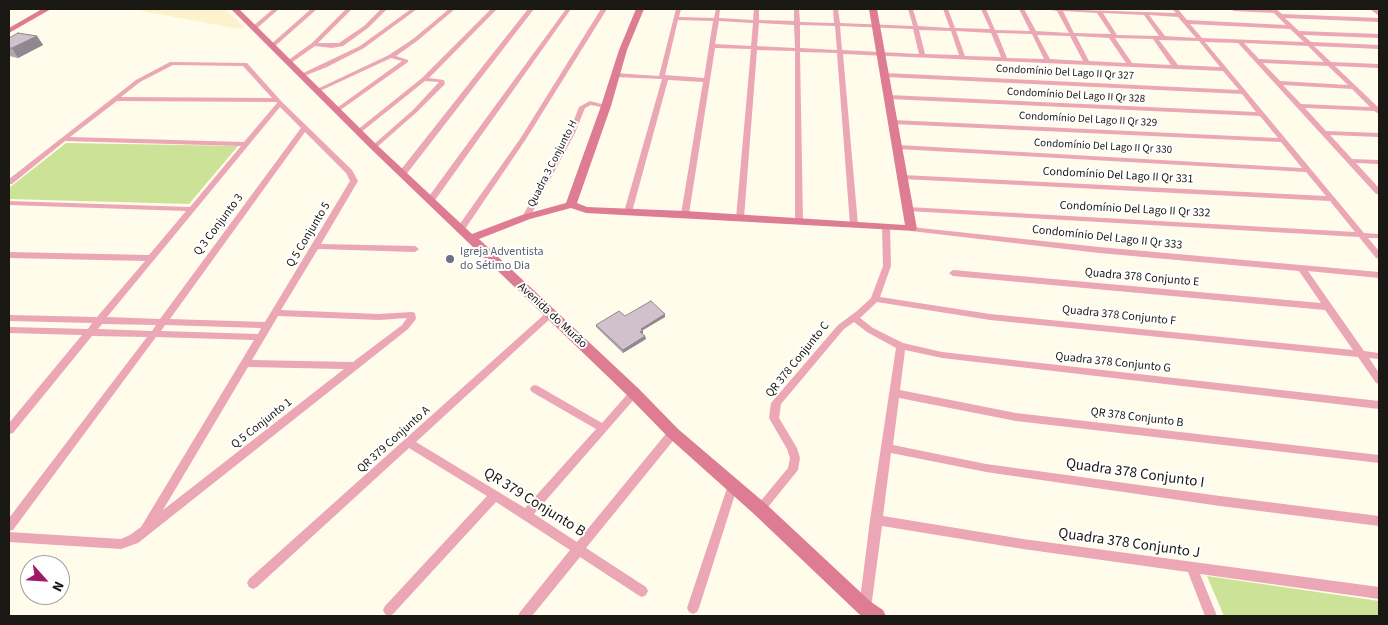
<!DOCTYPE html>
<html>
<head>
<meta charset="utf-8">
<style>
  body { margin:0 }
  #map { position:relative; width:1388px; height:625px; overflow:hidden; background:#fffceb; font-family:"Source Sans 3",sans-serif }
  canvas { display:block }
  .frame { position:absolute; inset:0; border:10px solid #191812; pointer-events:none }
  .north { position:absolute; left:20px; top:555px; width:50px; height:50px; box-sizing:border-box; background:#fff; border:1px solid #a3a3a0; border-radius:50%; rotate:116deg; font-size:14px; font-weight:700; line-height:20px; text-align:center; color:#191812 }
  .north::after { content:''; display:block; margin:auto; width:18px; height:22px; background:#a01966; clip-path:polygon(50% 0,100% 100%,50% 72%,0 100%) }
</style>
</head>
<body>
<div id="map">
<canvas width="1388" height="625"></canvas>
<div class="frame"></div>
<div class="north">N</div>
</div>
<script>
const g = document.querySelector('canvas').getContext('2d');
g.lineJoin = 'round';
function fillPath(path, color) {
  g.fillStyle = color;
  g.fill(path, 'evenodd');
}
function shape(rows) {
  const path = new Path2D();
  for (const r of rows) {
    path.moveTo(r[0], r[1]);
    for (let i = 2; i < r.length; i += 2) path.lineTo(r[i], r[i + 1]);
  }
  return path;
}
function trace(path, color, width, dash) {
  g.strokeStyle = color;
  g.lineWidth = width;
  g.lineCap = dash ? 'butt' : 'round';
  g.setLineDash(dash || []);
  g.stroke(path);
}
function write(font, color, halo, rows, align = 'center') {
  g.font = font + ' "Source Sans 3",sans-serif';
  g.lineWidth = 4;
  g.setLineDash([]);
  g.textBaseline = 'middle';
  g.strokeStyle = halo;
  g.fillStyle = color;
  for (const [text, x, y, turn = 0] of rows) {
    g.save();
    g.translate(x, y);
    g.rotate((+turn || 0) * Math.PI / 180);
    g.textAlign = isNaN(turn) ? turn : align;
    if (halo) g.strokeText(text, 0, 0);
    g.fillText(text, 0, 0);
    g.restore();
  }
}
fillPath(shape([
  [66,143,238,146,189,204,9,199,9,188],
  [1207,576,1379,601,1379,616,1224,616]
]), '#cce297');
fillPath(shape([
  [132,9,225,9,244,27,239,29]
]), '#fcf2cc');
fillPath(shape([
  [273,9,279,9,256,29,252,29,252,27,273,9],
  [311,9,317,9,274,47,270,47,270,45,311,9],
  [346,9,352,9,318,43,339,43,364,26,381,9,387,9,368,28,343,46,332,48,315,46,291,63,287,63,287,61,312,43,346,9],
  [411,9,417,9,364,48,327,67,304,76,299,75,360,46,411,9],
  [449,9,455,9,417,41,396,56,408,60,408,62,339,111,337,112,334,110,402,61,391,58,320,91,315,90,389,55,413,39,449,9],
  [491,9,497,9,429,78,444,80,445,84,417,112,376,148,372,148,372,146,413,110,439,82,425,81,360,133,356,133,356,131,422,78,491,9],
  [528,9,534,9,405,176,399,176,399,172,528,9],
  [566,9,571,9,433,203,427,203,426,201,427,199,566,9],
  [601,9,607,9,526,139,463,232,457,232,456,230,457,228,520,139,601,9],
  [676,9,681,9,679,17,714,18,716,9,720,9,719,18,753,20,754,9,759,9,759,20,794,21,794,9,799,9,800,22,834,23,833,9,838,9,840,23,913,26,908,9,913,9,918,26,950,28,943,9,948,9,955,28,990,29,981,9,986,9,995,30,1030,31,1019,9,1024,9,1036,31,1069,33,1057,11,1051,10,1051,9,1176,13,1172,9,1178,9,1187,20,1286,25,1274,13,1234,11,1231,9,1276,9,1282,14,1379,18,1379,22,1285,18,1299,31,1379,34,1379,38,1303,35,1311,42,1379,45,1379,49,1314,46,1331,62,1379,64,1379,68,1335,66,1379,108,1379,114,1374,111,1305,108,1326,131,1379,133,1379,137,1330,135,1352,159,1379,160,1379,164,1356,163,1379,188,1379,194,1376,194,1238,43,1205,42,1364,233,1379,234,1379,238,1368,238,1379,251,1379,259,1376,258,1359,237,908,211,904,209,908,207,1355,232,1330,201,903,179,899,177,903,175,1326,196,1306,172,898,149,895,147,898,145,1302,168,1281,142,893,124,890,122,893,120,1278,138,1260,116,889,99,886,97,889,95,1256,112,1242,94,886,77,883,75,886,73,1239,90,1223,71,843,54,858,225,854,227,850,225,837,53,800,52,803,221,799,223,795,221,795,51,757,50,744,218,740,220,736,218,751,49,715,48,689,214,685,216,681,214,703,82,668,80,632,212,631,214,625,214,624,212,662,79,615,77,612,75,615,73,659,76,676,9],
  [1063,11,1097,13,1111,34,1074,33,1063,11],
  [1103,13,1144,15,1159,36,1117,35,1103,13],
  [1149,15,1178,17,1196,38,1165,36,1149,15],
  [678,20,713,21,704,78,665,75,678,20],
  [719,21,753,23,751,46,715,44,719,21],
  [759,23,794,25,795,48,757,46,759,23],
  [1190,24,1290,29,1304,42,1202,38,1190,24],
  [800,25,835,26,837,50,800,48,800,25],
  [840,26,913,29,919,54,842,50,840,26],
  [919,30,951,31,959,55,925,54,919,30],
  [956,31,991,33,1001,57,965,56,956,31],
  [997,33,1032,34,1044,59,1007,58,997,33],
  [1037,35,1070,36,1083,61,1050,59,1037,35],
  [1076,36,1109,38,1126,63,1089,61,1076,36],
  [1115,38,1153,39,1171,65,1132,63,1115,38],
  [1159,40,1199,41,1220,67,1178,65,1159,40],
  [1244,43,1308,46,1324,62,1259,59,1244,43],
  [1263,63,1328,66,1348,85,1280,81,1263,63],
  [1283,85,1352,89,1370,107,1301,104,1283,85],
  [1370,9,1376,9,1379,12,1379,16,1370,9],
  [170,62,247,63,282,102,352,170,358,181,321,244,415,246,419,249,415,252,318,249,281,310,379,314,412,312,415,313,416,319,408,329,138,543,121,549,9,542,9,532,121,539,130,535,141,527,254,340,156,337,13,530,9,531,9,518,147,337,92,336,13,433,9,434,9,423,82,335,9,333,9,327,88,329,92,323,9,321,9,315,97,317,145,261,9,258,9,252,149,255,186,211,9,205,9,201,190,207,241,146,65,141,12,184,9,184,9,179,136,80,170,62],
  [173,65,243,66,272,98,121,97,140,82,173,65],
  [117,101,276,102,277,103,244,142,70,137,117,101],
  [280,107,301,128,160,319,107,317,280,107],
  [305,132,346,173,350,181,265,322,170,319,305,132],
  [278,316,379,320,407,318,402,325,353,362,252,360,278,316],
  [102,324,156,325,152,331,98,329,102,324],
  [165,325,261,328,258,334,161,331,165,325],
  [248,367,344,369,163,510,248,367],
  [590,101,609,106,606,108,591,105,585,108,575,133,530,217,529,219,523,219,522,217,569,133,579,107,590,101],
  [883,225,886,225,890,227,891,266,880,297,990,314,1353,350,1325,310,953,276,949,273,953,270,1321,303,1299,271,1099,253,911,231,907,229,911,227,1099,247,1379,272,1379,278,1308,271,1364,351,1379,353,1379,359,1369,358,1379,373,1379,384,1376,383,1358,357,990,320,877,302,860,318,873,328,903,343,942,352,1379,401,1379,409,942,358,905,350,900,390,1016,413,1379,455,1379,463,1016,421,899,398,893,445,986,464,1220,496,1379,516,1379,526,1220,506,986,472,891,453,883,516,1023,539,1379,587,1379,599,1200,574,1217,616,1205,616,1188,572,1023,549,882,526,871,608,869,612,865,614,861,612,859,608,870,520,896,348,867,332,854,322,844,329,781,404,779,418,797,448,800,458,798,470,764,512,760,514,756,512,754,509,788,468,790,458,787,449,769,418,771,403,838,325,857,311,871,298,883,266,882,227,883,225],
  [550,311,553,312,554,314,553,316,416,442,525,508,596,429,532,392,530,389,532,386,535,385,538,386,602,423,631,390,634,389,637,390,639,393,637,396,534,514,577,542,669,430,673,429,677,430,678,433,677,436,586,548,646,587,648,591,646,595,642,597,638,595,580,557,532,616,518,616,520,612,570,550,496,502,393,614,389,616,385,614,383,610,385,606,487,496,409,448,257,587,253,589,249,587,247,583,249,579,547,312,550,311],
  [733,480,737,482,738,485,699,608,697,612,693,614,689,612,687,608,729,482,733,480]
]), '#eba7b5');
fillPath(shape([
  [42,9,51,9,9,33,9,28,42,9],
  [231,9,239,9,377,145,472,234,522,215,566,203,601,106,619,50,636,9,644,9,627,50,611,106,577,203,587,207,685,211,905,225,869,9,877,9,917,229,915,231,586,213,571,208,530,219,479,239,639,389,678,429,766,504,871,602,883,610,886,616,862,616,859,614,754,514,668,437,629,397,371,149,231,9]
]), '#de7c93');
fillPath(shape([
  [37,36,43,45,18,58,9,56,9,38],
  [625,316,665,317,643,330,643,333,642,334,645,336,646,339,623,353,596,327,596,325]
]), '#b3a6b0');
fillPath(shape([
  [37,36,43,45,18,58,12,48],
  [665,314,665,317,643,330,643,333,641,335,641,329],
  [645,336,646,339,623,353,623,350]
]), '#928790');
const building = shape([
  [18,33,37,36,12,48,9,48,9,38,18,33],
  [651,301,665,314,641,329,643,330,640,332,645,336,623,350,596,325,619,311,625,316,651,301]
]);
fillPath(building, '#d0c1cd');
trace(building, '#928790', 1);
for (const [x, y, r, color] of [
  [450,259,5,"#6b7280"]
]) {
  const dot = new Path2D();
  dot.arc(x, y, r, 0, 2 * Math.PI);
  g.fillStyle = color;
  g.fill(dot);
  trace(dot, '#fff', 2);
}
write('11px', '#191812', '#fff', [
  ["Condomínio Del Lago II Qr 327",1065,73,3],
  ["Condomínio Del Lago II Qr 328",1076,96,3],
  ["Condomínio Del Lago II Qr 329",1088,120,3],
  ["Condomínio Del Lago II Qr 330",1103,147,3],
  ["Quadra 3 Conjunto H",553,164,-63]
]);
write('12px', '#191812', '#fff', [
  ["Condomínio Del Lago II Qr 331",1118,176,3],
  ["Condomínio Del Lago II Qr 332",1135,210,3],
  ["Q 3 Conjunto 3",219,225,-53],
  ["Q 5 Conjunto 5",309,235,-59],
  ["Condomínio Del Lago II Qr 333",1107,238,6],
  ["Quadra 378 Conjunto E",1142,278,5],
  ["Avenida do Murão",552,316,43],
  ["Quadra 378 Conjunto F",1119,316,6],
  ["QR 378 Conjunto C",798,360,-51],
  ["Quadra 378 Conjunto G",1113,363,6],
  ["QR 378 Conjunto B",1137,418,7],
  ["Q 5 Conjunto 1",262,424,-38],
  ["QR 379 Conjunto A",394,440,-42]
]);
write('12px', '#5b616d', '#fff', [
  ["Igreja Adventista",460,252],
  ["do Sétimo Dia",460,266]
], 'left');
write('15px', '#191812', '#fff', [
  ["Quadra 378 Conjunto I",1135,474,8],
  ["QR 379 Conjunto B",534,503,32],
  ["Quadra 378 Conjunto J",1129,544,8]
]);
</script>
</body>
</html>
